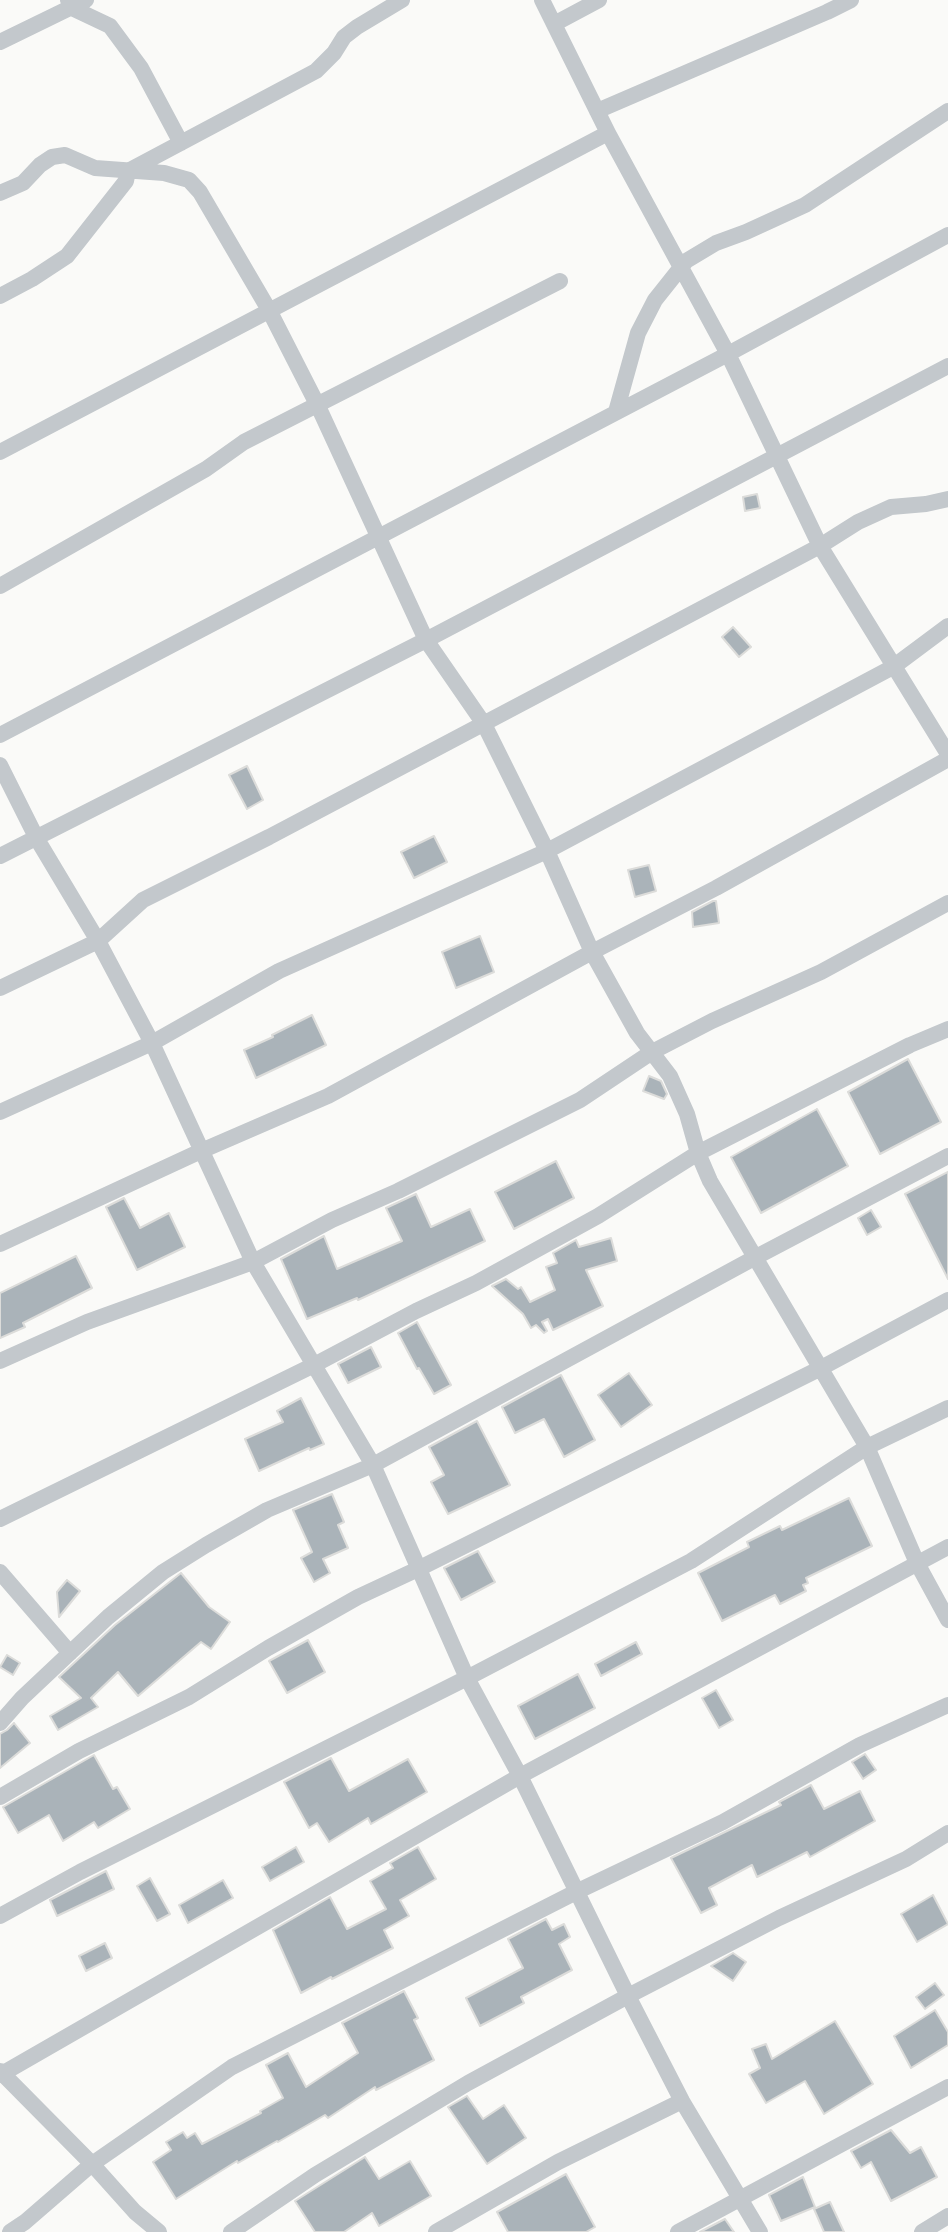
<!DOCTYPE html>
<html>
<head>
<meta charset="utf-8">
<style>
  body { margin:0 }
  canvas { display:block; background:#fafaf8 }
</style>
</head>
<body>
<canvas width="948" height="2232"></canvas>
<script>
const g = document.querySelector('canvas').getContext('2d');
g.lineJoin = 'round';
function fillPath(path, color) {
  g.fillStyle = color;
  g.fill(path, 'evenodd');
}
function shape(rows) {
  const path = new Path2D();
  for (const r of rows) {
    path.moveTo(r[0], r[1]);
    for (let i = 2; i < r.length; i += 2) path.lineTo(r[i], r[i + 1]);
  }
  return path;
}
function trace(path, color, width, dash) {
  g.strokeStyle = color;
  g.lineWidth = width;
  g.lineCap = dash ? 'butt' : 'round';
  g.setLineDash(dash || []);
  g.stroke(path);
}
const building = shape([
  [757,494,760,508,745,511,743,497,757,494],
  [733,627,751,647,739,657,722,637,733,627],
  [247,766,263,800,247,809,229,775,247,766],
  [434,836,447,862,414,878,401,852,434,836],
  [649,865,656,891,635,897,628,870,649,865],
  [713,901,716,901,719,923,693,927,692,912,713,901],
  [480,936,494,972,456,988,442,952,480,936],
  [312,1015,326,1045,256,1078,244,1050,273,1037,272,1035,312,1015],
  [908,1059,941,1122,880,1154,848,1092,908,1059],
  [649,1076,661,1081,667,1094,664,1099,643,1091,649,1076],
  [817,1109,848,1166,761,1213,731,1157,817,1109],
  [556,1161,574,1198,514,1229,495,1192,556,1161],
  [948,1172,948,1279,905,1194,948,1172],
  [416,1194,431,1227,470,1209,485,1241,358,1300,357,1298,307,1319,281,1259,324,1236,337,1269,402,1241,386,1208,416,1194],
  [124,1198,140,1228,169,1213,185,1247,137,1270,106,1207,124,1198],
  [871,1210,881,1227,867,1235,858,1218,871,1210],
  [611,1238,617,1261,586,1270,603,1306,553,1330,548,1319,542,1322,547,1331,544,1333,536,1325,531,1328,523,1314,492,1286,506,1279,518,1289,521,1287,530,1302,555,1290,546,1267,557,1263,553,1253,576,1240,579,1247,611,1238],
  [76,1256,92,1288,23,1323,25,1327,0,1338,0,1293,76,1256],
  [417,1322,451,1385,434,1394,419,1368,417,1369,398,1333,417,1322],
  [371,1347,381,1367,348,1383,338,1364,371,1347],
  [629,1373,652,1405,621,1427,598,1395,629,1373],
  [561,1375,595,1440,564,1457,544,1419,515,1433,502,1407,561,1375],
  [301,1398,324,1444,310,1450,309,1448,259,1471,245,1439,283,1422,277,1411,301,1398],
  [477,1421,510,1485,448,1514,431,1482,444,1475,429,1447,477,1421],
  [332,1494,344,1522,338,1525,348,1548,323,1559,330,1573,314,1582,301,1558,312,1552,293,1510,332,1494],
  [849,1498,872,1546,806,1578,808,1583,803,1585,806,1591,780,1604,775,1595,722,1621,698,1573,749,1547,747,1542,780,1526,782,1530,849,1498],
  [478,1551,495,1582,461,1600,444,1568,478,1551],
  [181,1573,209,1607,230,1622,211,1649,201,1642,138,1696,118,1672,91,1698,98,1707,58,1730,50,1716,81,1698,59,1677,115,1625,181,1573],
  [67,1580,80,1591,59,1617,57,1592,67,1580],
  [308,1640,325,1672,287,1693,269,1661,308,1640],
  [636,1642,642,1654,601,1676,595,1664,636,1642],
  [7,1655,20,1663,13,1675,0,1667,7,1655],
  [578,1674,595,1708,535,1739,518,1706,578,1674],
  [716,1690,733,1720,719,1728,702,1698,716,1690],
  [14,1723,30,1743,0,1768,0,1734,7,1730,14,1723],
  [865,1754,876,1770,863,1779,852,1762,865,1754],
  [94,1755,113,1789,117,1787,130,1809,98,1828,94,1822,63,1841,49,1815,18,1833,3,1807,94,1755],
  [331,1758,349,1791,408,1759,427,1792,371,1824,368,1818,329,1842,317,1823,309,1828,284,1782,331,1758],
  [811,1785,824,1809,860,1791,875,1821,810,1857,807,1852,757,1877,752,1865,709,1888,717,1905,701,1913,671,1858,781,1805,779,1802,811,1785],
  [296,1847,304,1862,270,1881,262,1867,296,1847],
  [418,1847,436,1879,400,1900,409,1916,384,1930,393,1948,332,1979,331,1977,301,1993,273,1930,330,1897,347,1929,386,1909,370,1881,393,1868,390,1863,418,1847],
  [106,1871,114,1889,57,1916,50,1900,106,1871],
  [150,1878,170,1914,157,1921,137,1886,150,1878],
  [223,1880,233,1898,188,1923,179,1905,223,1880],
  [933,1895,948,1924,917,1942,901,1914,933,1895],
  [546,1919,552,1930,564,1924,570,1937,559,1944,572,1970,521,1997,524,2003,480,2026,466,1998,523,1968,508,1939,546,1919],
  [105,1943,112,1958,86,1971,79,1956,105,1943],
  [733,1953,746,1962,733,1981,711,1966,733,1953],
  [935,1983,944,1995,925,2009,916,1997,935,1983],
  [404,1991,418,2018,414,2020,434,2060,376,2090,375,2087,328,2118,325,2115,278,2142,277,2141,238,2163,237,2161,176,2199,153,2162,171,2150,166,2142,183,2132,187,2138,195,2133,202,2144,261,2113,260,2111,283,2098,266,2065,288,2053,306,2087,358,2053,342,2023,404,1991],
  [935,2010,948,2032,948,2045,911,2068,894,2036,935,2010],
  [835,2021,873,2084,824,2114,805,2081,766,2103,749,2074,760,2068,752,2049,766,2044,772,2059,835,2021],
  [467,2096,483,2119,504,2105,526,2138,487,2164,448,2107,467,2096],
  [891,2130,910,2153,921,2147,937,2177,891,2201,871,2162,861,2168,851,2151,891,2130],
  [365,2157,379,2179,410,2161,431,2196,379,2226,372,2213,344,2232,315,2232,295,2201,365,2157],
  [566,2174,595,2227,586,2232,508,2232,497,2212,566,2174],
  [803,2177,815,2207,781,2221,769,2195,803,2177],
  [830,2202,844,2232,824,2232,814,2209,830,2202],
  [725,2219,734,2232,700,2232,725,2219]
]);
fillPath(building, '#aab3b9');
trace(building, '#dcdcda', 2);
trace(shape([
  [68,0,72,8,110,26,141,68,181,143],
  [542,0,608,133,728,354,820,546,948,754],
  [554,24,599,0],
  [0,42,86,0],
  [597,111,827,12,851,0],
  [0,193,23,183,40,165,52,157,65,155,95,168,164,173,189,180,200,192,269,310,318,406,426,640,484,724,547,851,592,952,716,888,948,759],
  [0,296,32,279,67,256,126,181,128,171,316,71,334,53,344,37,357,27,402,0],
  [616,412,638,333,655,300,686,261,716,243,746,232,805,205,948,111],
  [0,452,608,133],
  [0,586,206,469,244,442,560,281],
  [0,735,728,354,948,235],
  [0,765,37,839,98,941,152,1043,253,1262,373,1465,467,1678,520,1776,628,1996,682,2101,760,2232],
  [0,856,426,640,948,366],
  [0,988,98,941,143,900,269,837,820,546,858,522,891,507,926,504,948,499],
  [0,1112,152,1043,279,971,547,851,893,667,948,626],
  [0,1244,201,1151,328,1096,592,952,637,1033,670,1076,687,1114,698,1153,710,1181,867,1447,917,1563,948,1620],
  [0,1361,87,1322,253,1262,332,1220,398,1191,580,1100,652,1052,712,1021,821,972,948,903],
  [0,1519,314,1365,416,1311,476,1283,598,1216,698,1153,910,1045,948,1029],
  [0,1572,70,1653],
  [0,1723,22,1698,108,1617,163,1572,206,1545,267,1510,373,1465,756,1257,948,1156],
  [0,1797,79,1751,189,1697,268,1648,358,1597,418,1569,821,1368,948,1300],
  [0,1916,80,1872,467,1678,691,1561,867,1447,948,1408],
  [0,2071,92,2164,135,2212,159,2232],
  [0,2075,520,1776,948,1547],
  [10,2232,25,2222,92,2164,232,2067,576,1892,723,1822,860,1745,948,1705],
  [231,2232,315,2175,468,2083,628,1996,779,1918,906,1859,948,1833],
  [436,2232,558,2162,682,2101],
  [678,2232,948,2087],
  [922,2232,948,2216]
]), '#c3c8cc', 16);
</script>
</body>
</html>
